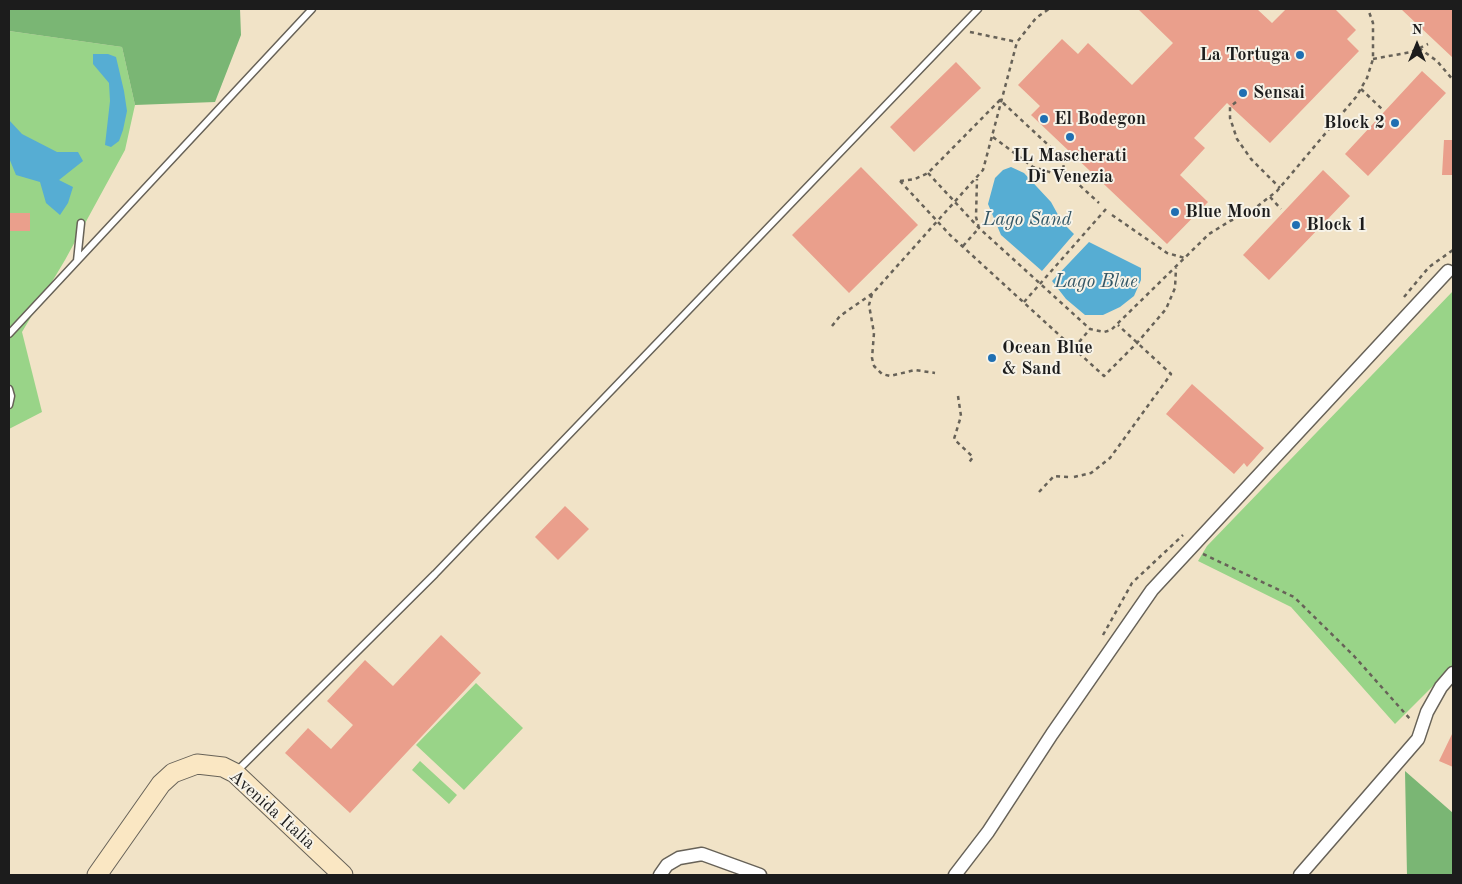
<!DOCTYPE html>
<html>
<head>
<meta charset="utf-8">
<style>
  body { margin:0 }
  #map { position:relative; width:1462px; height:884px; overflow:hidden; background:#f1e3c7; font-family:"Old Standard TT",serif }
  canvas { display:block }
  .frame { position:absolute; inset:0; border:10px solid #1c1c1c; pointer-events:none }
  .north { position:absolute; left:1392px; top:20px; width:50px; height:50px; -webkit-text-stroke:4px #f7f3e8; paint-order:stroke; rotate:0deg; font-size:14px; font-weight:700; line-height:20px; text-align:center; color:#1c1c1c }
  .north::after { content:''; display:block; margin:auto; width:18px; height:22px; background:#1c1c1c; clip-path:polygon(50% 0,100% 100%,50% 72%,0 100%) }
</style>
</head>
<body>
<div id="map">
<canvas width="1462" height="884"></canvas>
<div class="frame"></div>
<div class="north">N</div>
</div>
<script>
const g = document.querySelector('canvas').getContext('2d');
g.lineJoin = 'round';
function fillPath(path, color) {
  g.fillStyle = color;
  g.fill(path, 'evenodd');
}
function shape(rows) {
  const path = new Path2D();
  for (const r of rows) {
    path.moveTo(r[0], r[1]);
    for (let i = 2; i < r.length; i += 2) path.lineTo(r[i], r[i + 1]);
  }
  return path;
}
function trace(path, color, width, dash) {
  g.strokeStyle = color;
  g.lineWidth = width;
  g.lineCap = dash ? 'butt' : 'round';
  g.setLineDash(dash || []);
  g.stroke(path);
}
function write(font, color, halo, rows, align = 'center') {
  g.font = font + ' "Old Standard TT",serif';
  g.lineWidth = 4;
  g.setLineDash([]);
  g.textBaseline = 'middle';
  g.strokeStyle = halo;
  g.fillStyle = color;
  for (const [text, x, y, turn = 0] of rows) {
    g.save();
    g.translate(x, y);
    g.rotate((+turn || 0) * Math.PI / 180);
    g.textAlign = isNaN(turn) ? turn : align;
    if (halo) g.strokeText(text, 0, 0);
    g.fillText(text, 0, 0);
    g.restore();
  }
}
fillPath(shape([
  [9,31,122,47,135,105,125,150,65,260,22,332,42,412,9,429],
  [1453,291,1453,666,1395,724,1291,607,1198,561,1207,546],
  [476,683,523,728,464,790,416,745],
  [420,761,457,795,449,804,412,770]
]), '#99d488');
fillPath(shape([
  [9,9,240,9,241,35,215,102,135,105,122,47,9,31],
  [1405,771,1453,813,1453,875,1407,875]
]), '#7ab674');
fillPath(shape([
  [93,54,108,54,116,57,124,91,127,111,123,130,119,141,111,147,105,145,110,101,109,83,93,64],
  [9,120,22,134,57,152,78,152,83,161,59,180,73,187,68,203,60,215,46,203,40,182,16,175,9,158],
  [1011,167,1024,173,1051,202,1062,222,1074,234,1042,271,1001,235,988,204,995,178,1003,170],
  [1089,242,1141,268,1141,280,1134,296,1120,307,1103,315,1085,315,1066,299,1052,281]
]), '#56add3');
fillPath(shape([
  [1138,9,1257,9,1272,23,1286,9,1335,9,1356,30,1347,39,1359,51,1270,143,1227,103,1194,138,1205,148,1180,175,1208,202,1167,244,1031,115,1040,106,1018,85,1062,39,1078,54,1088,43,1132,85,1173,43],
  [1401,9,1453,9,1453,58],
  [956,62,981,88,914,152,890,127],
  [1422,71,1446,93,1368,176,1345,154],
  [1444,140,1453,140,1453,175,1442,175],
  [861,167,918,225,849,293,792,235],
  [1323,170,1350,196,1269,280,1243,255],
  [9,213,30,213,30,231,9,231],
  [1192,384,1264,448,1247,467,1244,463,1234,474,1166,414],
  [565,506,589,529,558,560,535,537],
  [441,635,481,673,350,813,285,753,308,728,331,749,353,725,327,701,365,660,393,686],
  [1453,732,1453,767,1439,761]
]), '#ea9f8c');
const lane = shape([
  [77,261,81,223],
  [9,334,312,9],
  [9,389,11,396,9,405],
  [236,772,435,574,978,9]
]);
const street = shape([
  [660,875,667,865,679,858,702,854,760,875],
  [955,875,988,832,1052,734,1152,590,1448,271],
  [1300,875,1418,739,1427,712,1441,687,1453,673]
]);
const secondary = shape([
  [97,875,161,784,173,773,197,764,223,767,235,773,343,875]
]);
trace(lane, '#676258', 9);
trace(street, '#676258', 15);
trace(secondary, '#676258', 21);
trace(shape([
  [970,32,1017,42],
  [1419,48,1437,61,1453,80],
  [1373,59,1411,52,1428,44],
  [1361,89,1382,109],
  [1236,102,1230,107,1230,118,1237,139,1251,159,1280,188],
  [993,137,1033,167,1056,174,1064,171,1099,203],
  [928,173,979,228,1090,329,1104,332,1111,330,1209,234,1230,221,1250,212,1277,191,1356,97,1367,78,1373,59,1373,23,1368,9],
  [900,181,950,235,1104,376,1137,343,1166,309,1175,288,1176,268],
  [900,181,915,179,928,173,1000,100,1060,156,1063,162,1064,171],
  [1270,197,1281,209],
  [1112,215,1167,253,1185,258],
  [963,246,979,228,976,217,977,179],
  [872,294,869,305,874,333,872,358,874,366,882,374,890,376,915,370,935,373],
  [1404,297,1429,267,1453,250],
  [1024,302,1106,209],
  [832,326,840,316,873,293,983,170,1017,42,1036,18,1049,9],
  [1074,348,1090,329],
  [958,396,961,416,954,439,973,457,968,464],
  [1074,477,1091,473,1110,458,1171,374,1118,325],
  [1039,492,1054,476,1070,477],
  [1203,554,1294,597,1354,656,1410,719],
  [1103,635,1132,583,1183,535]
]), '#676258', 2.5, [4, 4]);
trace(lane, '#fff', 6);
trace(street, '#fff', 12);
trace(secondary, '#fae7c3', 19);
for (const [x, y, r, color] of [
  [1300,55,5,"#1f6fb2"],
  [1243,93,5,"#1f6fb2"],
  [1044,119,5,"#1f6fb2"],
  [1395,123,5,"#1f6fb2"],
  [1070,137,5,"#1f6fb2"],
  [1175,212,5,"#1f6fb2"],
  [1296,225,5,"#1f6fb2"],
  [992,358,5,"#1f6fb2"]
]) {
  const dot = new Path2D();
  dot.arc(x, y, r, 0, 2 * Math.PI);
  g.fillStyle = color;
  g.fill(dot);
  trace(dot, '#f7f3e8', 2);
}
write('bold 18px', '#1c1c1c', '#f7f3e8', [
  ["La Tortuga",1290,55,"right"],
  ["Sensai",1253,93],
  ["El Bodegon",1054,119],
  ["Block 2",1385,123,"right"],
  ["IL Mascherati",1070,156,"center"],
  ["Di Venezia",1070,177,"center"],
  ["Blue Moon",1185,212],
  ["Block 1",1306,225],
  ["Ocean Blue",1002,348],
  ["& Sand",1002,369]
], 'left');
write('18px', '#1c1c1c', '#f7f3e8', [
  ["Avenida Italia",272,810,42]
]);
write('italic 19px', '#335665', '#f7f3e8', [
  ["Lago Sand",1027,220],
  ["Lago Blue",1096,282]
]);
</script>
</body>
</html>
